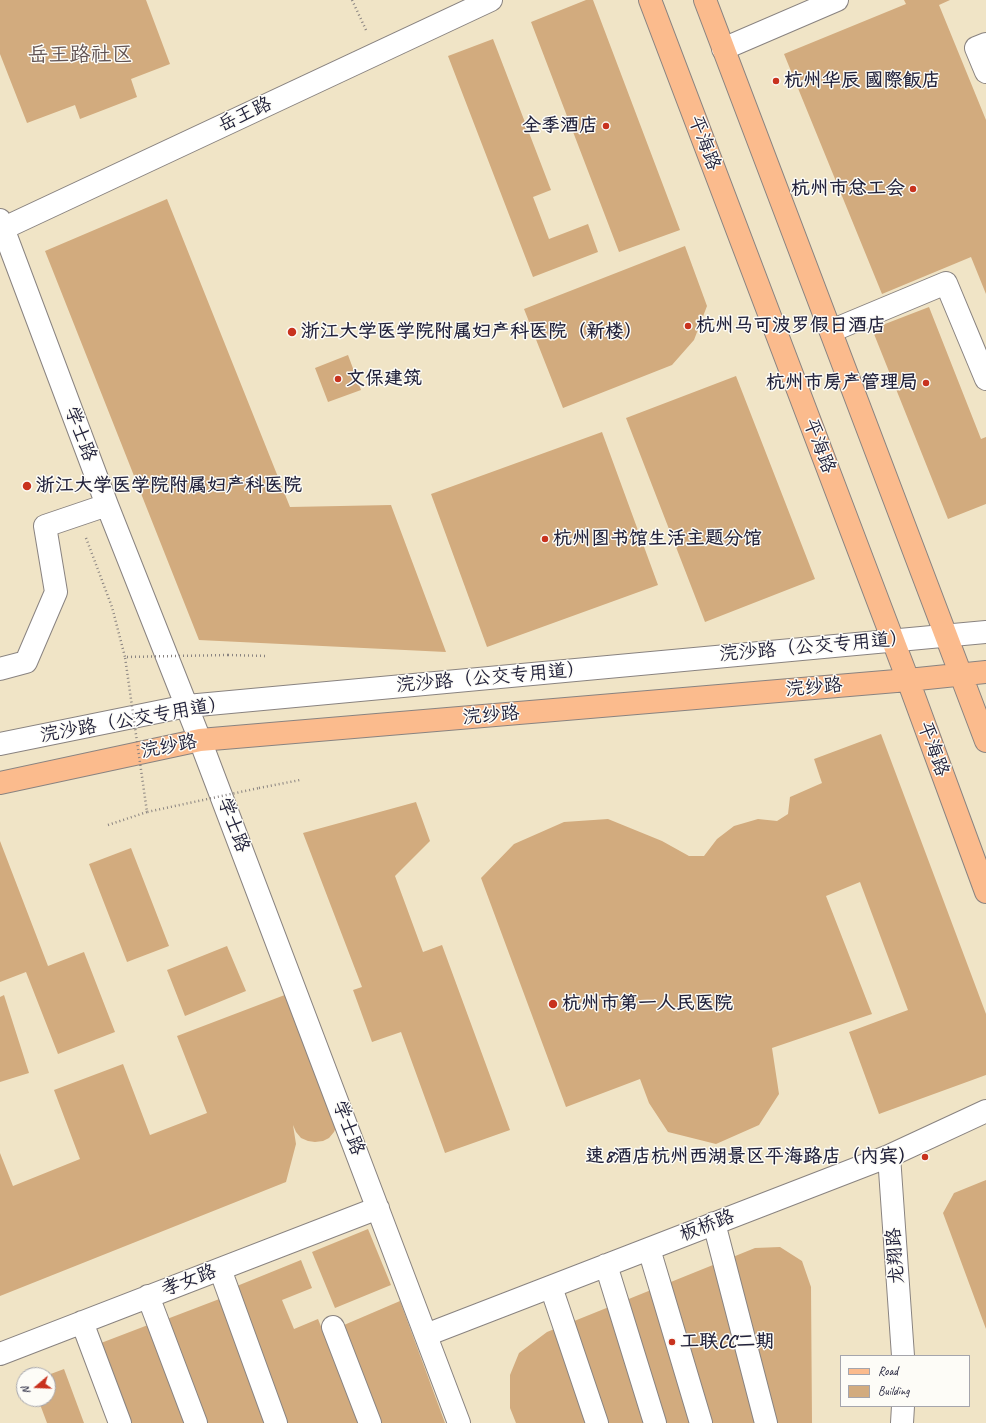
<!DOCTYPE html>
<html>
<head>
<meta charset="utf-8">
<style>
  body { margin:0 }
  #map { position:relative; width:986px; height:1423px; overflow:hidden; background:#f0e4c6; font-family:Caveat,sans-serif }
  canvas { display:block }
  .legend { position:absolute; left:840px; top:1355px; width:130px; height:52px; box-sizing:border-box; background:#fdfcf7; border:1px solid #a5a5ac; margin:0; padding:5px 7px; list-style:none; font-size:12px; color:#22223b }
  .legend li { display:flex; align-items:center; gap:8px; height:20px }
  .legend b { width:20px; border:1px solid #a5a5ac }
  .north { position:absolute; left:16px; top:1367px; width:40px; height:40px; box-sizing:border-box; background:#fdfcf7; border:1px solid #a5a5ac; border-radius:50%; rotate:251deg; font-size:11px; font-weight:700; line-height:16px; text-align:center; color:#22223b }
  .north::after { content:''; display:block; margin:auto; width:14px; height:18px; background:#c8321e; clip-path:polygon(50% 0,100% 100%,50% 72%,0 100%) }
</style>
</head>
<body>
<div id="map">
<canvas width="986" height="1423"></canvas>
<ul class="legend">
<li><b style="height:5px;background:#fbbb8d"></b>Road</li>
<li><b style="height:11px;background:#d2ab7e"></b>Building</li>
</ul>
<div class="north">N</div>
</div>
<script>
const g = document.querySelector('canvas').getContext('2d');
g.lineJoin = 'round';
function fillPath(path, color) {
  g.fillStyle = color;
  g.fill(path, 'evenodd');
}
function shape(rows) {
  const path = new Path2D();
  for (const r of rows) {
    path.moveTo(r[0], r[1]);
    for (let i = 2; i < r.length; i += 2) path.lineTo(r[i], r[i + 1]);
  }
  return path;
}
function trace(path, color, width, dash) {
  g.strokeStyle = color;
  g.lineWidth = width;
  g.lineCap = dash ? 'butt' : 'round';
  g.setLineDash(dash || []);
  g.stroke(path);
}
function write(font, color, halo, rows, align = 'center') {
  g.font = font + ' Caveat,"LXGW WenKai TC",sans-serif';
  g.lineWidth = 3;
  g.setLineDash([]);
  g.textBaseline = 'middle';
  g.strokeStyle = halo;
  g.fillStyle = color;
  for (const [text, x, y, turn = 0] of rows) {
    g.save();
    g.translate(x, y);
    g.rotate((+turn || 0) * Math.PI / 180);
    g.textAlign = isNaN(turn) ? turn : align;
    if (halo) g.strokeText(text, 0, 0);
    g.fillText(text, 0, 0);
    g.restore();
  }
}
fillPath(shape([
  [0,0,146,0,170,64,131,79,137,97,80,119,75,105,27,123,0,54],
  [586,0,593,0,680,230,619,252,531,22],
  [904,0,950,0,939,5,986,120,986,294,971,257,882,294,784,54,906,4],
  [493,39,551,190,533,197,549,239,588,224,598,252,533,277,448,56],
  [167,199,290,507,391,505,446,652,199,640,45,251],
  [685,246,707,306,694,340,672,365,563,408,524,309],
  [929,307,981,439,986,437,986,504,948,519,872,329],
  [348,355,361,390,328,402,315,368],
  [736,376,815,579,705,622,626,418],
  [602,432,658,585,487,647,431,494],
  [881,734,986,1014,986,1075,879,1114,849,1032,908,1010,860,882,826,896,872,1014,772,1048,779,1094,759,1125,716,1144,668,1132,649,1103,640,1079,566,1107,481,878,514,844,564,822,608,819,662,841,689,856,704,856,717,839,734,826,758,819,777,821,788,814,790,797,822,783,814,759],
  [416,802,430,841,395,876,423,952,442,945,510,1130,445,1153,401,1032,372,1042,353,990,362,987,303,833],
  [0,841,48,966,84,952,115,1032,58,1054,26,972,0,982],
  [131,848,169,946,127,962,89,864],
  [227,946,246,991,185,1016,167,970],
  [290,993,337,1125,334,1132,329,1138,323,1141,315,1142,308,1141,301,1138,296,1132,293,1125,296,1144,286,1182,0,1296,0,1153,13,1186,80,1159,54,1090,123,1064,150,1135,207,1113,177,1036],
  [4,995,29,1073,0,1082,0,997],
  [986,1180,986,1329,943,1213,954,1193],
  [368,1229,391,1285,335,1308,312,1252],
  [780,1247,802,1261,811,1287,812,1423,516,1423,510,1408,510,1375,519,1353,547,1332,755,1248],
  [301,1260,312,1288,282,1300,294,1329,318,1319,359,1423,285,1423,232,1288],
  [222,1298,271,1423,207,1423,167,1319],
  [400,1301,445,1423,381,1423,344,1325],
  [148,1325,186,1423,132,1423,101,1343],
  [64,1369,84,1423,47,1423,38,1399,48,1399,48,1375]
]), '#d2ab7e');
const minor = shape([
  [986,44,976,48,986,72],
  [723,49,837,0],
  [0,220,107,505,200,740,459,1423],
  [0,230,491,0],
  [831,331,946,283,986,379],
  [0,669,26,662,56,592,45,526,107,505],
  [0,744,187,706,986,632],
  [889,1156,903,1356],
  [714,1223,766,1423],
  [649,1249,701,1423],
  [606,1265,655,1423],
  [220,1269,276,1423],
  [551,1287,597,1423],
  [148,1296,196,1423],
  [82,1322,120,1423],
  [333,1327,370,1423],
  [426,1335,889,1156,986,1111],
  [0,1354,378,1208],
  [902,1423,903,1406]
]);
const major = shape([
  [650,0,908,680,986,892],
  [705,0,986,741],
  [0,783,200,740,908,680,986,672]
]);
trace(minor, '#898380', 24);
trace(major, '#898380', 24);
trace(shape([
  [352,0,366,30],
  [86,538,112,607,125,657],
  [228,655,268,656],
  [259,788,300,780],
  [108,825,147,812]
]), '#898380', 2.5, [1, 3]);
trace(minor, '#fff', 22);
trace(major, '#fbbb8d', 22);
trace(shape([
  [228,655,125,657,147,812,259,788]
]), '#898380', 2.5, [1, 3]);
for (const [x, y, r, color] of [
  [776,81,4,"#c8321e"],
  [606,126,4,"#c8321e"],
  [913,189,4,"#c8321e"],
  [688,326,4,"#c8321e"],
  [292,332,5,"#c8321e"],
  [338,379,4,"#c8321e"],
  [926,383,4,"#c8321e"],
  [27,486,5,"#c8321e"],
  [545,539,4,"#c8321e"],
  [553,1004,5,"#c8321e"],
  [925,1157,4,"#c8321e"],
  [672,1342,4,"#c8321e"]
]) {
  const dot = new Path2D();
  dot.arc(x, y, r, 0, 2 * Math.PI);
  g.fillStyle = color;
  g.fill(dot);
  trace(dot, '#fdfcf7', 1.5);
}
write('bold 19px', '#22223b', '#fdfcf7', [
  ["杭州华辰 國際飯店",784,81],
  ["全季酒店",598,126,"right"],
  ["杭州市总工会",905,189,"right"],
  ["杭州马可波罗假日酒店",696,326],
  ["浙江大学医学院附属妇产科医院（新楼）",301,332],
  ["文保建筑",346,379],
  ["杭州市房产管理局",918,383,"right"],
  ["浙江大学医学院附属妇产科医院",36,486],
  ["杭州图书馆生活主题分馆",553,539],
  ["杭州市第一人民医院",562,1004],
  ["速8酒店杭州西湖景区平海路店（内宾）",917,1157,"right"],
  ["工联CC二期",680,1342]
], 'left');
write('19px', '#22223b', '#fdfcf7', [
  ["岳王路",245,115,-25],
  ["平海路",704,143,69],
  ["学士路",80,434,69],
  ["平海路",819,446,69],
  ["浣沙路（公交专用道）",814,647,-5],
  ["浣沙路（公交专用道）",491,678,-5],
  ["浣纱路",814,688,-5],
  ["浣纱路",491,716,-5],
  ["浣沙路（公交专用道）",134,720,-10],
  ["浣纱路",169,747,-11],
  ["平海路",933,749,70],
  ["学士路",233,825,69],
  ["学士路",348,1128,69],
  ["板桥路",707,1226,-21],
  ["龙翔路",896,1256,-94],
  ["孝女路",189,1281,-21]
]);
write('21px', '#605252', '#fdfcf7', [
  ["岳王路社区",80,55]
]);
</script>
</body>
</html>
